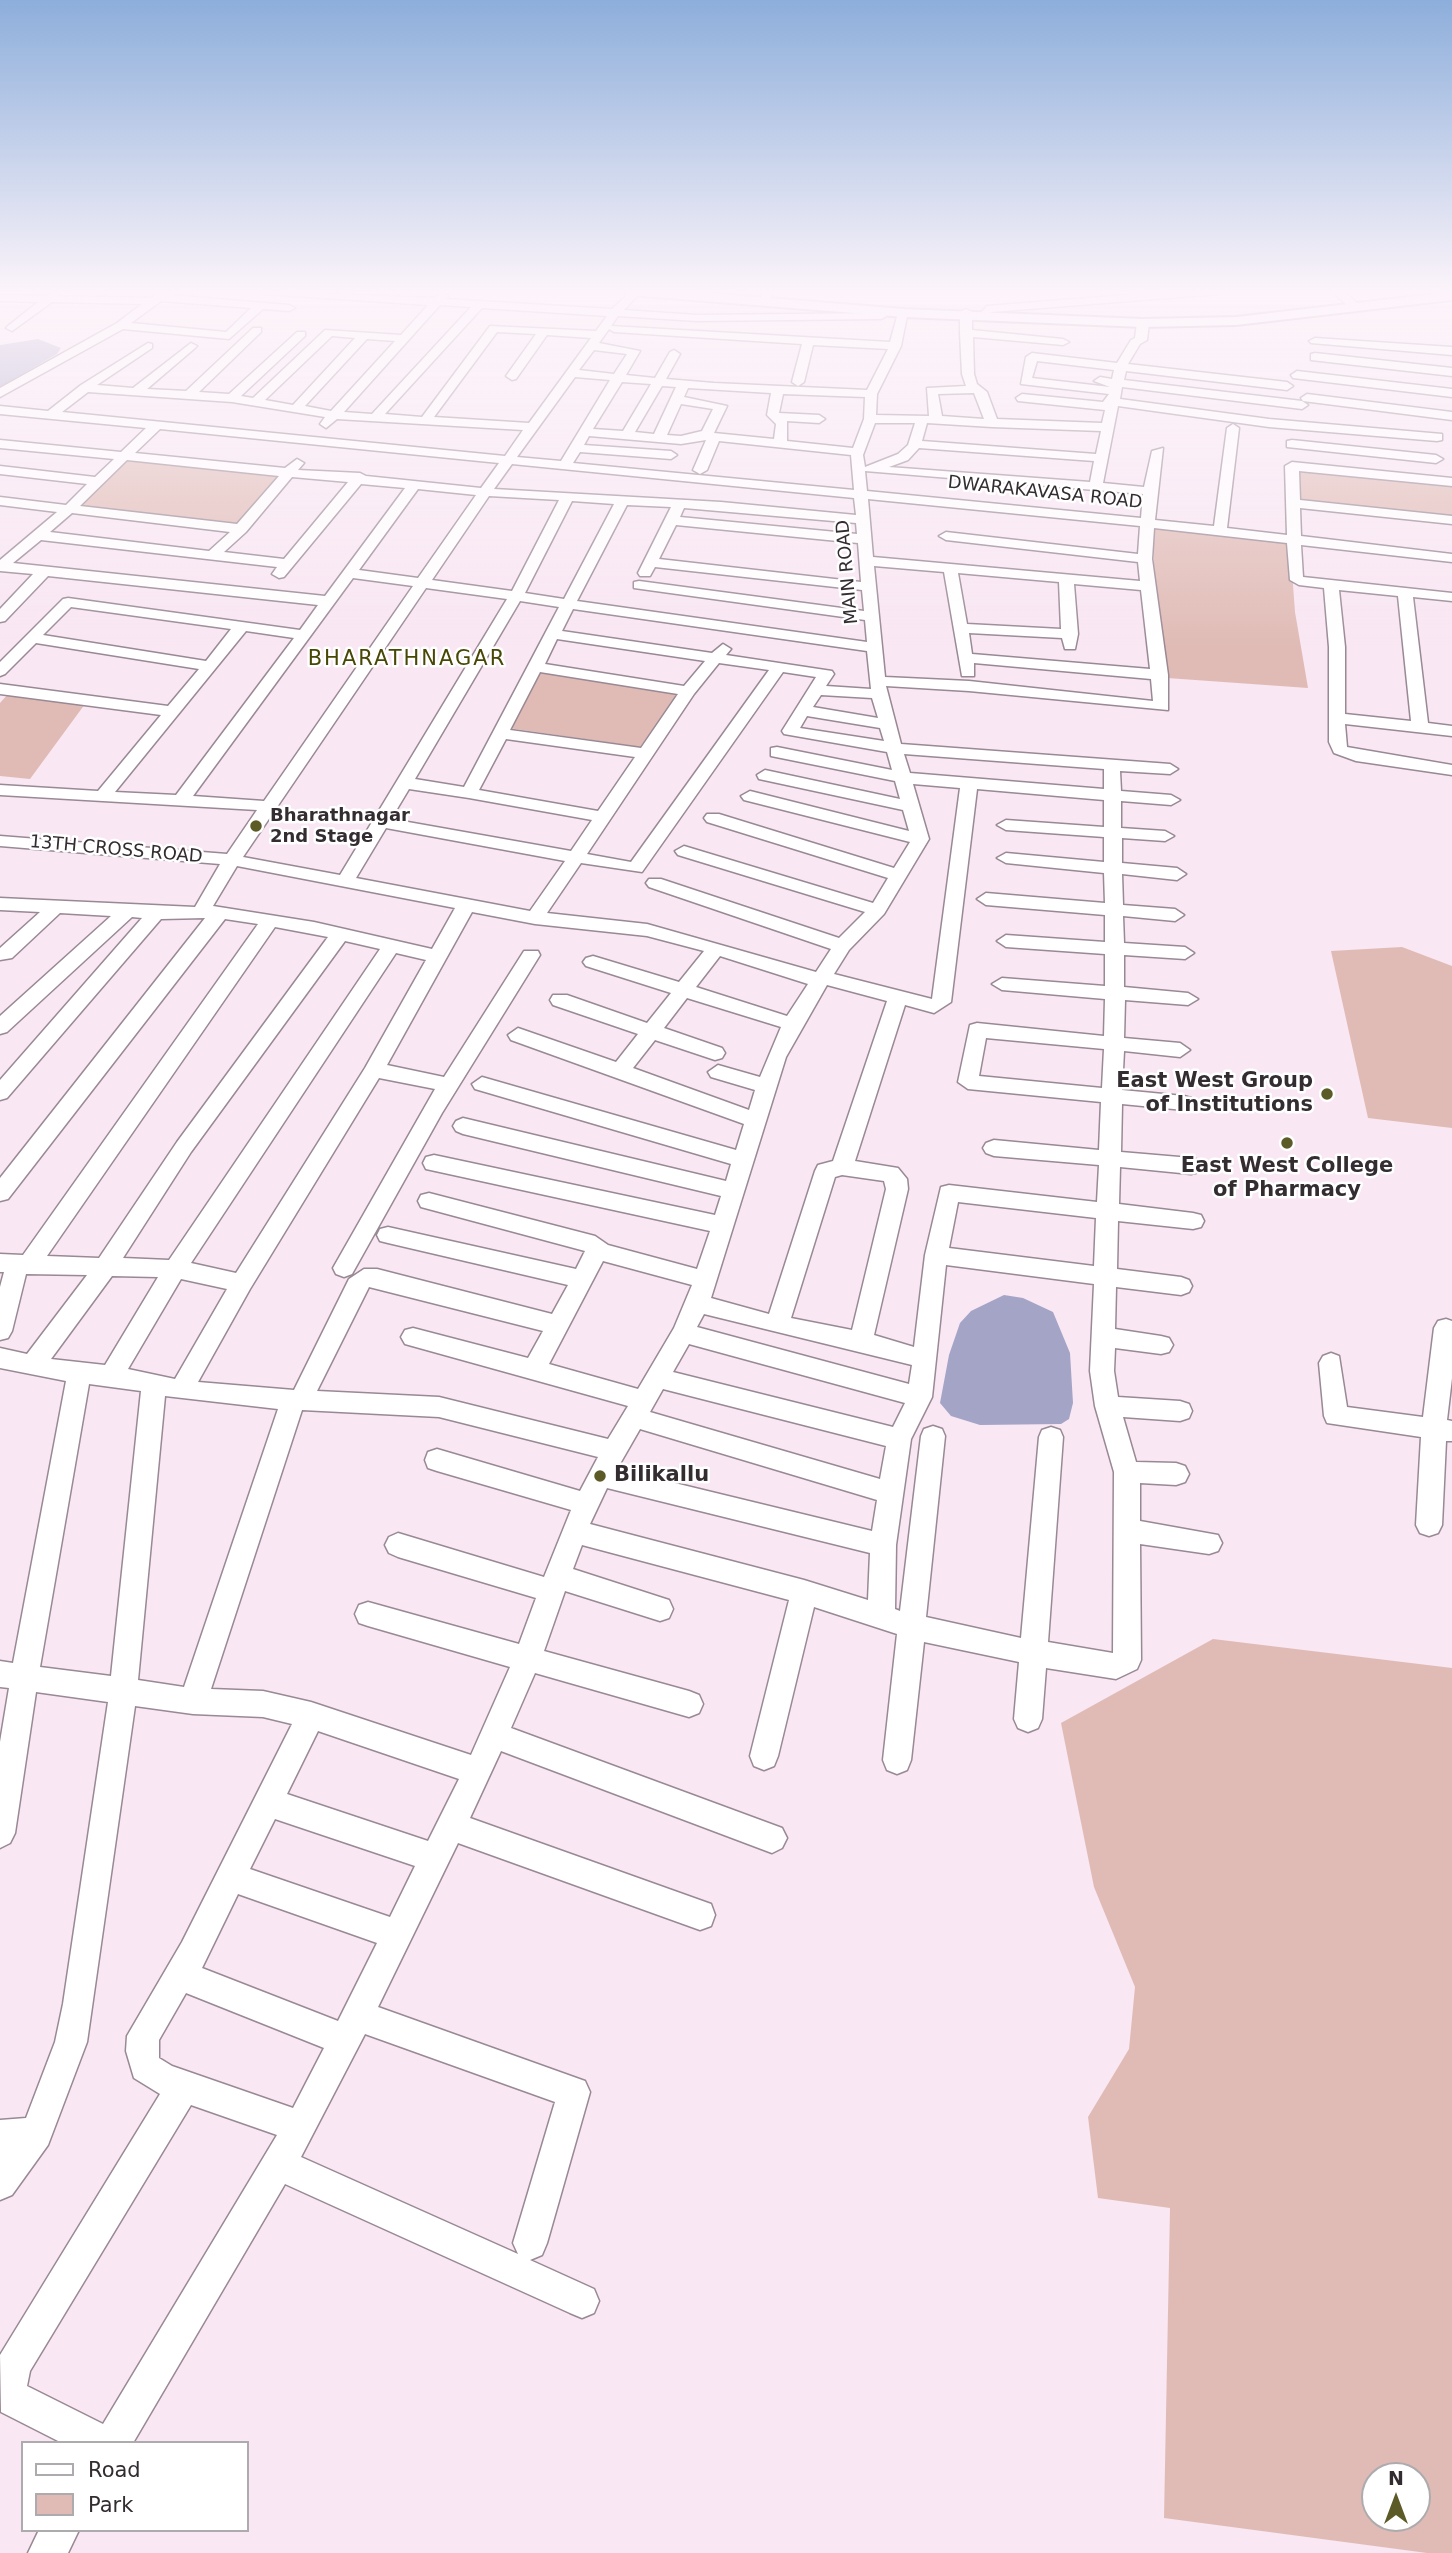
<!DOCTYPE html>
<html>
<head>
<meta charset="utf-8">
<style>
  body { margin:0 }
  #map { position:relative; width:1452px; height:2553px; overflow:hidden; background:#f9e7f3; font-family:"DejaVu Sans",sans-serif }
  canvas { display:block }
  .legend { position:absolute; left:21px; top:2441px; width:228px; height:91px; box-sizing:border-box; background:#fff; border:2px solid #adabad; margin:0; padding:9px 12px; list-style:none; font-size:21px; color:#332d31 }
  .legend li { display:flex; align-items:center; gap:14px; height:35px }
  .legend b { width:35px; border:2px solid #adabad }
  .north { position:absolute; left:1361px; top:2462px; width:70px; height:70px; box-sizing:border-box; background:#fff; border:2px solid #adabad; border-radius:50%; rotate:0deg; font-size:19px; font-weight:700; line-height:28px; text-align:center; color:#332d31 }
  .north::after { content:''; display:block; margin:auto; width:24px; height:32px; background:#5c5b28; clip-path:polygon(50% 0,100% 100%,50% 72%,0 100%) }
</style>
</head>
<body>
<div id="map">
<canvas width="1452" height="2553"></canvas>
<ul class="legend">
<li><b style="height:9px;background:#fff"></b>Road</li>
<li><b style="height:19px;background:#e0bbb5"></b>Park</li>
</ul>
<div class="north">N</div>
</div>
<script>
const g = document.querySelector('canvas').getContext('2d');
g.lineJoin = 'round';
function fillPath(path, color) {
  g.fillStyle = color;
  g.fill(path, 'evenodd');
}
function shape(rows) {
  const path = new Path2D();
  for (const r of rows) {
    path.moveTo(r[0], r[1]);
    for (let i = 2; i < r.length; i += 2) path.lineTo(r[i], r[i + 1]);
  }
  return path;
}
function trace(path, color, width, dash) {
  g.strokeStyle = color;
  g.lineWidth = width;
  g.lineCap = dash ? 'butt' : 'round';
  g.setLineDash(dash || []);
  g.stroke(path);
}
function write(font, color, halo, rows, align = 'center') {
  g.font = font + ' "DejaVu Sans",sans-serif';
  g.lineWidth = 5;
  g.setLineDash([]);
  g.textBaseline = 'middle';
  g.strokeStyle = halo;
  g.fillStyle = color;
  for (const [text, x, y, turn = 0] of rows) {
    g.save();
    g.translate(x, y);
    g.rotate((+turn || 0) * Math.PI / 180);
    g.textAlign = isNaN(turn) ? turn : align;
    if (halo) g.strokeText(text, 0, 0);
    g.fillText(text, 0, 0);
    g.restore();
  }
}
fillPath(shape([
  [126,461,282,474,238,523,78,506],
  [1296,465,1452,482,1452,518,1294,500],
  [1152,528,1290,544,1295,612,1308,688,1167,678,1156,602],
  [540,672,680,693,640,747,508,728],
  [8,694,85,704,30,779,0,776,0,703],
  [1402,947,1452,966,1452,1128,1368,1118,1331,951],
  [1213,1639,1452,1668,1452,2553,1427,2553,1164,2518,1170,2208,1098,2198,1088,2117,1129,2049,1135,1987,1094,1887,1061,1723],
  [1375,2476,1417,2476,1417,2518,1375,2518]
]), '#e0bbb5');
fillPath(shape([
  [38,339,61,348,57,354,0,387,0,345],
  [1004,1295,1023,1298,1053,1312,1070,1353,1073,1403,1069,1419,1061,1424,980,1425,951,1416,940,1403,949,1355,960,1323,971,1311]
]), '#a4a4c7');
const minor = shape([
  [160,291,172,291,169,295,289,305,295,308,289,311,263,309,229,339,123,329,0,397,0,388,117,323,142,304,52,302,12,331,6,328,8,326,38,302,0,301,0,295,46,296,54,292,59,296,151,298,160,291],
  [161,301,251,308,226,332,131,323,161,301],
  [259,291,434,298,442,293,448,296,445,299,612,309,631,291,642,291,624,310,697,315,881,313,887,316,881,319,697,321,618,316,611,326,890,342,898,313,908,311,901,346,877,394,876,415,929,416,927,388,966,386,962,374,960,333,960,312,966,309,972,312,972,330,1063,339,1069,342,1063,345,973,337,974,374,977,384,987,392,997,419,1102,423,1105,410,1018,401,1016,398,1022,394,1103,402,1109,394,1021,384,1026,357,1032,353,1117,363,1131,340,1135,338,1137,323,1143,320,1149,323,1147,340,1140,344,1128,364,1287,382,1293,386,1287,390,1126,371,1124,380,1302,401,1308,405,1302,409,1122,387,1120,399,1269,419,1442,434,1442,440,1437,441,1269,427,1118,406,1103,483,1144,487,1152,451,1163,448,1155,520,1214,526,1227,428,1233,424,1239,428,1227,528,1287,535,1285,466,1292,462,1452,478,1452,486,1299,471,1300,500,1452,516,1452,524,1300,508,1301,536,1452,554,1452,562,1301,545,1303,577,1452,593,1452,601,1413,597,1428,723,1452,726,1452,736,1345,724,1347,747,1452,765,1452,775,1356,761,1334,753,1329,742,1329,647,1324,588,1299,585,1290,580,1287,543,1154,528,1152,559,1168,675,1168,710,969,691,886,686,901,744,1170,764,1178,769,1170,774,1120,771,1121,791,1171,795,1180,800,1171,805,1121,801,1121,828,1165,831,1174,836,1165,841,1122,838,1122,863,1177,868,1186,874,1177,880,1122,874,1123,905,1175,909,1184,915,1175,921,1123,916,1124,943,1185,947,1194,953,1185,959,1124,955,1124,987,1188,993,1198,999,1188,1005,1125,1000,1124,1038,1180,1043,1190,1050,1180,1057,1124,1051,1122,1090,1184,1096,1191,1098,1194,1103,1191,1108,1184,1110,1122,1104,1121,1152,1191,1158,1199,1160,1202,1166,1199,1172,1191,1174,1120,1167,1119,1204,1193,1213,1201,1215,1204,1221,1201,1227,1193,1229,1118,1221,1117,1269,1181,1277,1189,1280,1192,1286,1189,1292,1181,1295,1116,1287,1115,1329,1161,1336,1169,1338,1173,1345,1169,1352,1161,1354,1115,1348,1114,1371,1118,1397,1180,1401,1189,1404,1192,1411,1189,1418,1180,1421,1123,1417,1136,1462,1176,1463,1185,1466,1189,1474,1185,1482,1176,1485,1140,1483,1140,1521,1218,1535,1222,1543,1218,1551,1209,1554,1140,1544,1141,1660,1137,1669,1116,1679,1046,1668,1042,1719,1038,1728,1028,1732,1018,1728,1014,1719,1019,1662,924,1642,911,1760,907,1770,897,1774,887,1770,883,1760,897,1634,814,1607,778,1756,774,1766,764,1770,754,1766,750,1756,789,1600,582,1545,573,1569,669,1600,673,1609,669,1618,660,1621,565,1591,544,1651,689,1691,699,1695,703,1704,699,1713,689,1717,535,1673,511,1728,782,1828,787,1838,782,1848,772,1853,501,1751,470,1818,711,1904,715,1915,711,1926,700,1930,458,1843,378,2007,585,2081,590,2092,547,2243,542,2255,530,2260,594,2289,599,2301,594,2313,582,2318,570,2313,285,2184,133,2443,62,2443,1,2412,0,2355,160,2094,134,2078,126,2051,127,2036,182,1942,292,1724,263,1717,193,1714,135,1706,87,2042,48,2145,12,2195,0,2200,0,2120,26,2118,55,2042,63,2004,108,1702,36,1692,15,1833,10,1843,0,1848,0,1742,9,1688,0,1687,0,1661,13,1663,66,1381,0,1368,0,1348,27,1354,87,1275,26,1274,12,1331,8,1338,0,1340,0,1287,4,1272,0,1272,0,1254,23,1255,258,924,225,919,8,1199,0,1201,0,1178,205,918,161,919,7,1098,0,1100,0,1080,142,918,132,917,7,1032,0,1034,0,1016,111,916,60,913,12,958,0,960,0,948,40,912,0,910,0,898,195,907,220,864,0,846,0,836,227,854,257,810,0,795,0,785,98,791,161,715,0,694,0,684,168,706,199,669,36,643,5,674,0,676,0,662,63,599,68,598,300,630,318,605,48,576,5,621,0,622,0,609,33,574,0,571,0,560,57,512,0,505,0,497,66,505,87,484,0,474,0,466,95,477,114,459,0,448,0,440,121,452,146,428,0,414,0,406,48,411,81,385,148,343,152,344,152,348,97,385,133,388,191,343,197,346,195,348,147,389,186,391,253,328,261,328,261,332,199,392,229,394,297,332,305,332,305,336,241,396,253,398,325,330,401,335,428,305,264,294,259,291],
  [440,305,471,307,372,414,344,412,440,305],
  [482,308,607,316,596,331,490,326,422,417,385,414,482,308],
  [609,329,614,332,802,344,792,382,798,386,804,382,813,345,888,349,867,390,714,383,666,379,680,354,674,350,670,352,655,378,626,375,640,351,599,343,609,329],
  [497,332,536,334,506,376,512,380,516,379,547,335,591,338,529,423,434,417,497,332],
  [332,336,355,338,293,405,265,400,332,336],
  [367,339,395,341,331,411,305,406,367,339],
  [594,350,627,354,614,374,579,370,594,350],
  [1037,361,1114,370,1112,379,1100,377,1094,381,1110,387,1032,378,1037,361],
  [575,377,610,380,561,461,517,457,575,377],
  [622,382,651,384,623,431,593,429,622,382],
  [662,386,676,387,654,434,635,432,662,386],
  [688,388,771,393,767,415,776,424,774,439,714,433,727,406,684,397,688,388],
  [88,392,232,402,325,417,320,424,326,428,337,419,523,430,505,456,62,412,88,392],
  [974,393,984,419,942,416,938,394,974,393],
  [783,394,865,397,864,419,853,448,787,441,787,421,819,423,825,419,819,415,779,413,783,394],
  [681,404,713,409,702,431,681,436,667,435,681,404],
  [875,423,915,423,908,445,898,454,865,467,863,455,875,423],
  [927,423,992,427,1101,431,1096,454,922,441,927,423],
  [160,429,499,463,481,488,366,476,360,473,298,470,304,463,297,459,285,468,135,453,160,429],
  [589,436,681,444,706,440,693,470,700,474,707,470,719,441,851,455,854,490,573,463,580,452,671,459,677,455,671,451,584,445,589,436],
  [919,448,1094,461,1090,482,889,467,908,460,919,448],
  [127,460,279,476,237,524,80,506,127,460],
  [512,464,854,498,856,515,721,502,494,489,512,464],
  [865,471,1143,494,1141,518,867,491,865,471],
  [292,477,348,482,284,559,224,552,246,532,292,477],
  [361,484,405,488,325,596,13,563,41,540,277,567,272,574,279,578,284,577,361,484],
  [418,489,476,495,418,578,359,570,418,489],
  [489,496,559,500,512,591,432,580,489,496],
  [868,499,1140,526,1138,554,946,532,939,536,946,540,1138,562,1140,581,873,557,868,499],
  [572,501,614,504,564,599,525,593,572,501],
  [627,505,671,507,638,573,640,576,650,576,655,567,862,590,864,611,639,581,634,582,634,588,865,620,867,642,577,601,627,505],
  [684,508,856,523,857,534,680,517,684,508],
  [72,513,230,532,209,551,50,532,72,513],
  [676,525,858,543,861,582,659,559,676,525],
  [874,566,944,572,962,676,974,676,974,663,1151,679,1153,701,969,681,885,677,874,566],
  [958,573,1059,582,1061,629,967,624,958,573],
  [353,578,413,586,264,801,193,796,353,578],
  [1074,584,1141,590,1150,669,972,654,969,633,1062,638,1065,649,1075,649,1078,634,1074,584],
  [426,588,507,599,340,875,243,857,426,588],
  [1339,590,1398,596,1411,721,1345,714,1345,647,1339,590],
  [520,601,559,607,464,787,415,779,520,601],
  [71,607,231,629,206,661,43,635,71,607],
  [573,609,867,651,871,689,826,686,834,674,832,671,726,655,731,649,723,644,712,653,562,631,573,609],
  [246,631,294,638,176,795,115,792,246,631],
  [557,639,705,661,684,686,545,664,557,639],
  [719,663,769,670,631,862,587,854,694,694,719,663],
  [540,672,678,694,641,748,510,730,540,672],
  [783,672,816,677,782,731,784,734,887,752,892,770,777,747,771,748,771,756,895,781,900,799,765,770,757,775,759,779,903,810,909,831,750,791,741,796,744,800,910,842,894,868,719,814,707,814,704,818,707,822,888,878,873,903,684,846,675,851,678,855,865,912,839,938,661,879,649,879,646,883,649,887,831,949,816,972,647,924,547,913,581,863,642,872,783,672],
  [821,695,872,698,878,718,813,707,821,695],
  [807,716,880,728,884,741,800,728,807,716],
  [506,739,635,757,598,811,479,790,506,739],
  [904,754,1104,769,1104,789,910,773,904,754],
  [913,784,960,788,932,999,834,974,849,950,884,914,929,839,913,784],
  [409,789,469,798,592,820,571,851,391,819,409,789],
  [977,789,1104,800,1104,827,1006,820,997,825,1006,830,1104,837,1104,862,1006,853,997,858,1006,863,1104,873,1105,903,986,893,977,899,986,905,1105,915,1105,942,1006,935,997,941,1006,947,1105,954,1105,986,1002,978,992,984,1002,990,1105,999,1104,1036,977,1023,970,1025,958,1082,968,1089,1101,1102,1099,1150,994,1140,986,1143,983,1148,986,1153,994,1156,1099,1165,1097,1202,949,1185,941,1187,925,1255,914,1347,874,1335,908,1189,907,1179,898,1168,855,1161,905,1005,934,1013,951,1002,977,789],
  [386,828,565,861,530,911,356,878,386,828],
  [237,866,455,908,432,949,314,922,213,906,237,866],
  [472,912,535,924,647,936,704,951,679,982,593,956,586,958,583,962,586,966,671,993,647,1023,567,995,553,995,550,1000,553,1005,638,1034,616,1062,518,1028,508,1035,511,1040,744,1124,736,1150,482,1077,472,1084,475,1089,731,1164,726,1181,463,1118,456,1121,453,1126,456,1131,463,1134,721,1196,715,1215,434,1155,426,1157,423,1163,426,1169,710,1231,697,1269,608,1245,595,1236,429,1193,421,1195,418,1201,421,1207,585,1251,576,1269,388,1227,380,1229,377,1235,380,1241,388,1243,568,1285,552,1314,377,1269,364,1269,349,1279,294,1390,198,1382,250,1289,379,1078,435,1089,333,1268,336,1274,344,1277,352,1274,442,1113,540,955,538,951,524,951,444,1077,387,1065,472,912],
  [275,927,328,937,177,1142,99,1258,47,1256,275,927],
  [345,941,380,949,169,1260,123,1258,191,1152,345,941],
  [396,953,426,960,365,1068,236,1273,191,1263,396,953],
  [720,956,808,984,787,1016,696,987,720,956],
  [827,985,887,1001,833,1161,818,1165,815,1171,769,1314,711,1298,786,1057,827,985],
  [687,998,781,1027,760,1077,718,1065,708,1072,711,1077,755,1090,749,1110,633,1068,655,1040,715,1060,722,1058,725,1053,722,1048,664,1028,687,998],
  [986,1038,1104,1049,1102,1088,979,1076,986,1038],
  [842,1175,884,1181,886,1189,852,1330,791,1318,835,1177,842,1175],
  [958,1202,1096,1218,1094,1266,949,1248,958,1202],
  [603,1261,692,1285,674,1328,638,1389,549,1364,603,1261],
  [946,1265,1094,1284,1090,1371,1095,1406,1114,1472,1113,1653,1048,1642,1063,1437,1060,1430,1051,1427,1042,1430,1039,1437,1021,1638,926,1617,945,1436,942,1429,933,1426,924,1429,921,1436,900,1611,895,1609,896,1545,911,1439,932,1397,946,1265],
  [112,1276,158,1277,105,1365,51,1359,112,1276],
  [181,1279,227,1289,175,1379,128,1369,181,1279],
  [369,1287,543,1331,528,1358,413,1328,405,1330,401,1337,405,1344,628,1406,608,1439,439,1397,317,1391,369,1287],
  [704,1314,912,1365,909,1384,697,1327,704,1314],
  [689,1344,905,1403,893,1427,673,1372,689,1344],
  [89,1384,141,1391,111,1676,40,1667,89,1384],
  [663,1389,886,1446,880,1479,650,1412,663,1389],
  [165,1396,278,1409,184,1687,138,1680,165,1396],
  [302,1410,439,1417,598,1457,580,1491,437,1449,428,1452,425,1460,428,1468,437,1471,571,1510,544,1577,398,1533,389,1537,385,1545,389,1553,398,1557,536,1598,519,1644,368,1602,359,1605,355,1614,359,1623,368,1626,510,1667,471,1755,311,1702,263,1691,211,1689,302,1410],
  [640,1429,877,1500,872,1531,617,1469,640,1429],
  [607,1488,870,1553,868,1600,804,1580,590,1524,607,1488],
  [318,1731,459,1779,428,1841,287,1794,318,1731],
  [275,1819,415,1866,390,1917,250,1869,275,1819],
  [238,1894,377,1943,338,2021,202,1968,238,1894],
  [186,1993,324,2048,293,2108,172,2066,159,2058,159,2040,186,1993],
  [365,2034,555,2102,513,2243,518,2254,301,2157,365,2034],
  [191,2105,277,2135,103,2424,27,2386,30,2371,191,2105],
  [762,291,773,291,770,299,762,299,762,291],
  [1177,291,1224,291,1219,294,991,312,983,320,977,317,987,306,1177,291],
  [1332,291,1344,291,1361,307,1351,309,1332,291],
  [1315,338,1452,347,1452,355,1311,343,1309,341,1315,338],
  [1315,353,1452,368,1452,376,1311,360,1311,354,1315,353],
  [1297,371,1452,389,1452,397,1293,378,1291,375,1297,371],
  [1307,394,1452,412,1452,420,1303,401,1301,398,1307,394],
  [1292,440,1436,455,1443,459,1436,463,1287,447,1287,441,1292,440],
  [1446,1319,1452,1321,1452,1378,1447,1420,1452,1421,1452,1441,1446,1441,1442,1525,1438,1533,1429,1536,1420,1533,1416,1525,1421,1437,1327,1423,1324,1416,1319,1363,1323,1356,1331,1353,1339,1356,1347,1407,1423,1417,1434,1328,1438,1321,1446,1319],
  [39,2530,79,2530,68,2553,28,2553,39,2530]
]);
const major = shape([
  [623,291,681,291,904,309,1143,319,1236,317,1452,292,1452,300,1236,325,1143,327,904,317,630,295,623,291]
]);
trace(minor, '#998994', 3);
trace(major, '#998994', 4);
fillPath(minor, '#fff');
fillPath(major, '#fff');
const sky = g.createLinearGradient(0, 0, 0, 648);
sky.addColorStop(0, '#8daedb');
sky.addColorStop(0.45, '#fcf4fa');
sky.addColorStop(1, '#fcf4fa00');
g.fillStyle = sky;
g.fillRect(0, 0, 1452, 648);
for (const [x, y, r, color] of [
  [256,826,7,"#5c5b28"],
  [1327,1094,7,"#5c5b28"],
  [1287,1143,7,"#5c5b28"],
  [600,1476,7,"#5c5b28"]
]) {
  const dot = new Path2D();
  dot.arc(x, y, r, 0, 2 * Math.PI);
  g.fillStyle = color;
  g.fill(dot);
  trace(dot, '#fff', 2.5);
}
write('18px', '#332d31', '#fff', [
  ["DWARAKAVASA ROAD",1045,493,6],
  ["MAIN ROAD",848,572,-95],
  ["13TH CROSS ROAD",116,850,5]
]);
write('bold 18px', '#332d31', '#fff', [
  ["Bharathnagar",270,816],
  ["2nd Stage",270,837]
], 'left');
g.letterSpacing = '2px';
write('21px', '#484706', '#fff', [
  ["BHARATHNAGAR",407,660]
]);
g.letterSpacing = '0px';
write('bold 21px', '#332d31', '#fff', [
  ["East West Group",1313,1082],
  ["of Institutions",1313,1106],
  ["East West College",1287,1167,"center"],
  ["of Pharmacy",1287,1191,"center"],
  ["Bilikallu",614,1476,"left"]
], 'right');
</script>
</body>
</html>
